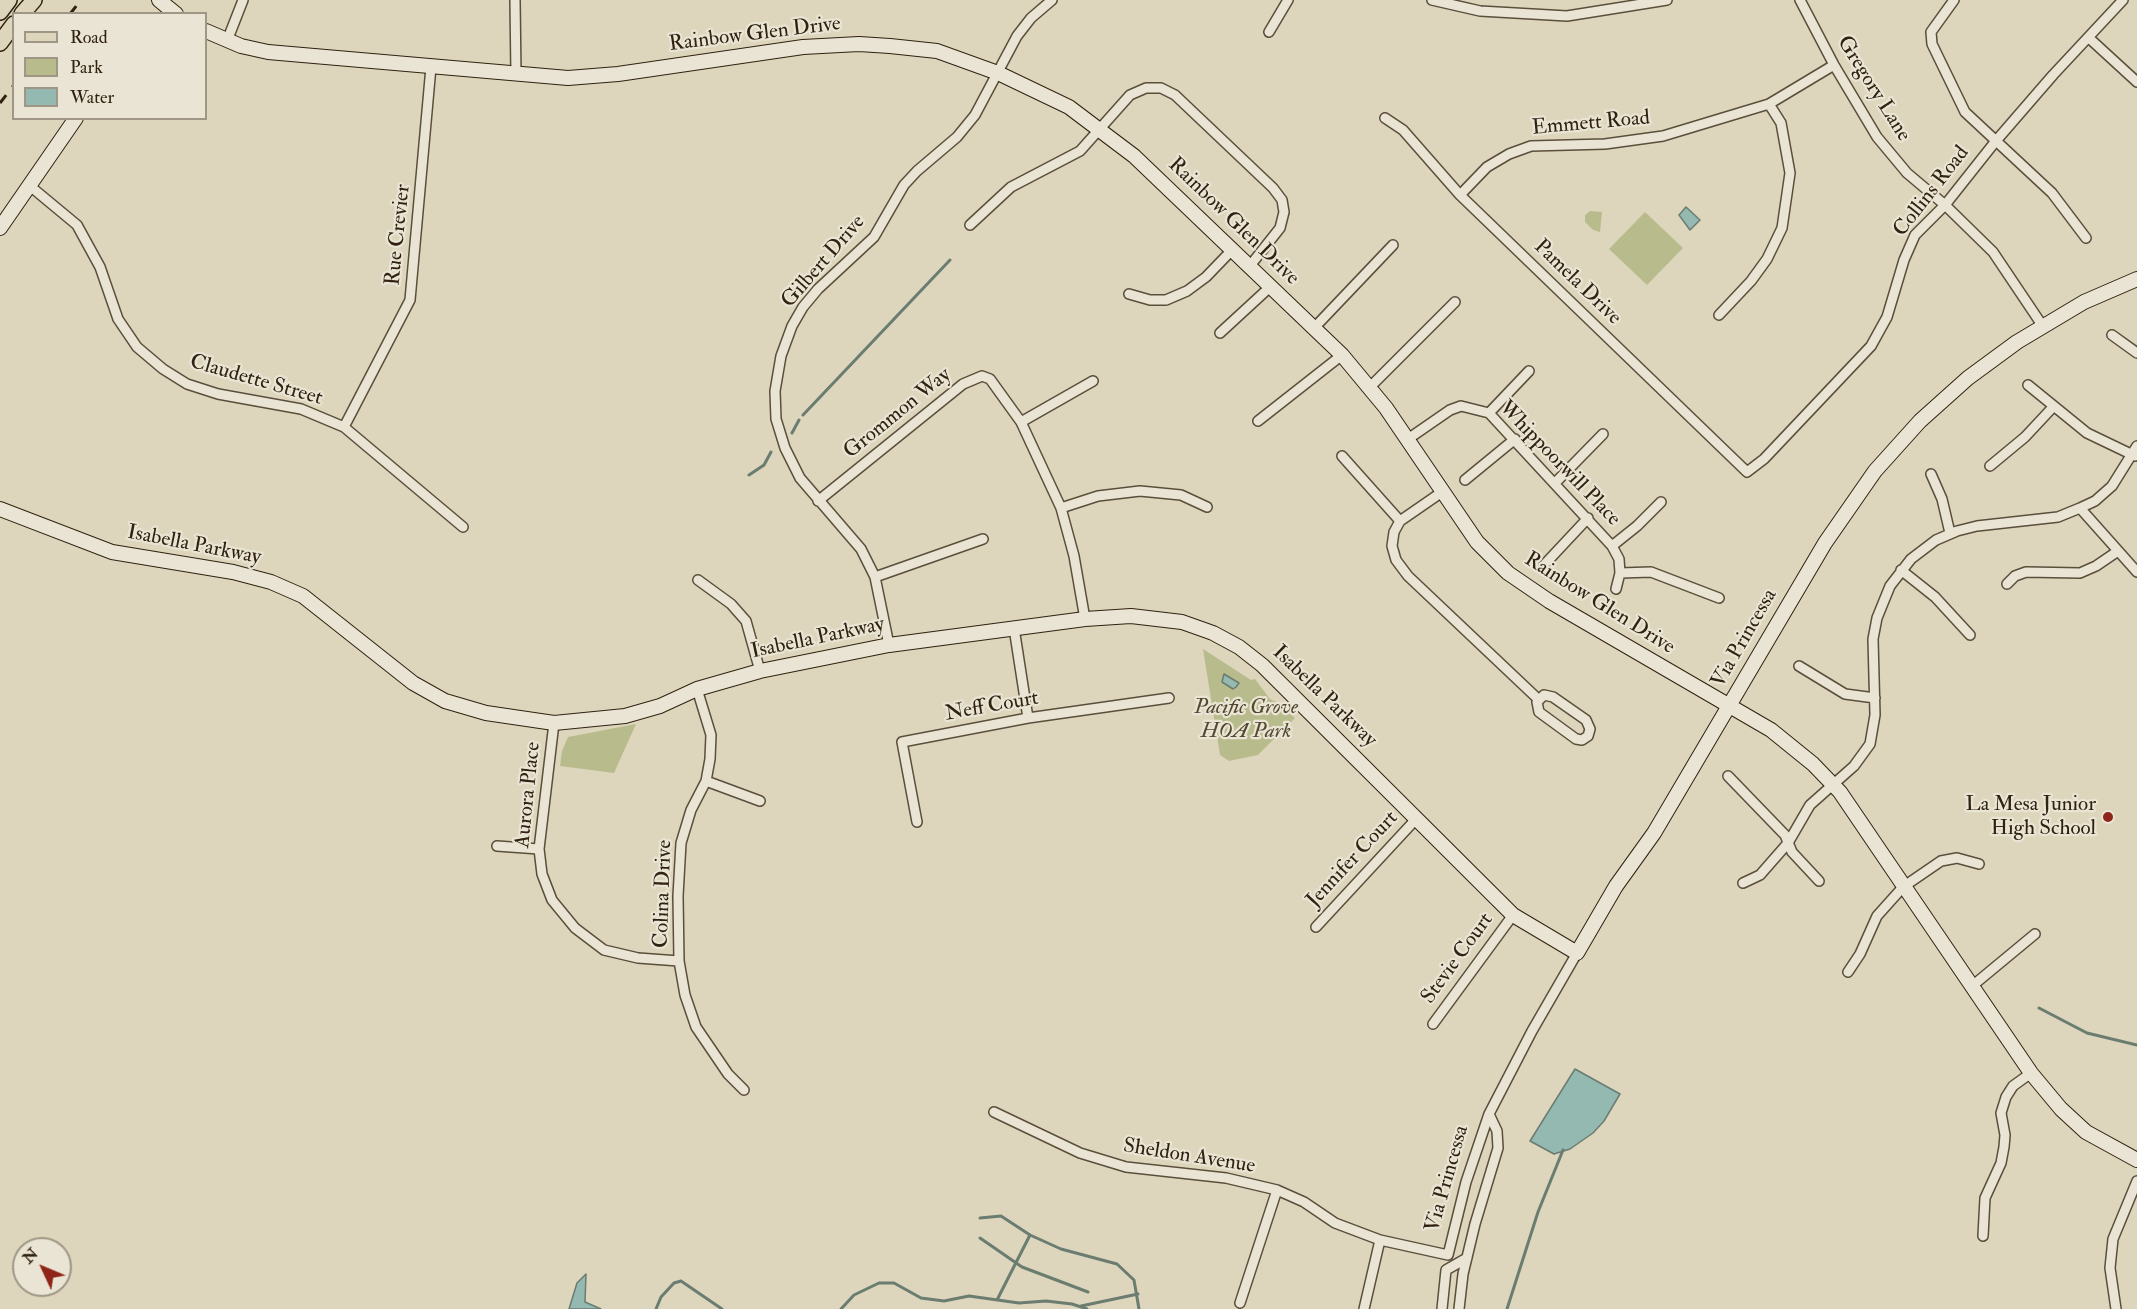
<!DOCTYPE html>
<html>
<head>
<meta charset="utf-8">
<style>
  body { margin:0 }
  #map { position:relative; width:2137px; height:1309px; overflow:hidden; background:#ddd6bc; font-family:"IM FELL Double Pica",serif }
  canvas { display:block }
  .legend { position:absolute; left:12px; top:12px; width:195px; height:108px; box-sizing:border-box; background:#e9e4d3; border:2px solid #9f9685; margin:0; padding:8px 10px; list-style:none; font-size:18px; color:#302110 }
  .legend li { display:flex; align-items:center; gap:12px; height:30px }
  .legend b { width:30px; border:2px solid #9f9685 }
  .north { position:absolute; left:12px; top:1237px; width:60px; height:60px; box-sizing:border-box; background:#e9e4d3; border:2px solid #9f9685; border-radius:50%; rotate:314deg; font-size:16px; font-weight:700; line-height:24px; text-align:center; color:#302110 }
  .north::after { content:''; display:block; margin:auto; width:21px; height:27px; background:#8f2418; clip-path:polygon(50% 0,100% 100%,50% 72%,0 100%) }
</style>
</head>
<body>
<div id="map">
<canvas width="2137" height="1309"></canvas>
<ul class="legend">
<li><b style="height:8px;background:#ddd6bc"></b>Road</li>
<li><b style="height:16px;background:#b8bc8c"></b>Park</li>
<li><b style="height:16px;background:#93b9b1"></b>Water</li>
</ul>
<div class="north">N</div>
</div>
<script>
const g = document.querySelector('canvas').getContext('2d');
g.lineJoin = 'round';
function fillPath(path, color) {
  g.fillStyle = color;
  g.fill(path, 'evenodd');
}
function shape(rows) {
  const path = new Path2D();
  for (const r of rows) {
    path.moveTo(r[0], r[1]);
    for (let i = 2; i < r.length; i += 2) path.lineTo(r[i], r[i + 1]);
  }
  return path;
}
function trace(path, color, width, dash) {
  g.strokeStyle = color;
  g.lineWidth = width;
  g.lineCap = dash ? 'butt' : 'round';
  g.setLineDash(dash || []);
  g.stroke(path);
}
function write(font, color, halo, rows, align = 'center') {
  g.font = font + ' "IM FELL Double Pica",serif';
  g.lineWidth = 4.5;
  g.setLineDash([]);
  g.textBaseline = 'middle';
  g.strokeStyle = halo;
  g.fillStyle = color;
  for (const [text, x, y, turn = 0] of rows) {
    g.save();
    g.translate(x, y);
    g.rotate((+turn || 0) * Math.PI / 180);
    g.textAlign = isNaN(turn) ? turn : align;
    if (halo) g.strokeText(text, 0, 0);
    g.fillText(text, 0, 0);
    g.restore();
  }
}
fillPath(shape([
  [1590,211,1602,212,1600,232,1593,230,1585,222,1585,215],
  [1645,212,1683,248,1647,285,1609,249],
  [1203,649,1251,680,1255,679,1270,699,1281,704,1295,718,1258,755,1229,761,1220,755],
  [636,724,614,773,560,766,562,751,568,737]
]), '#b8bc8c');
const water = shape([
  [1686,207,1700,220,1690,230,1679,215,1686,207],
  [1224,674,1239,683,1236,687,1233,689,1222,682,1224,674],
  [1575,1069,1620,1094,1604,1121,1593,1133,1570,1149,1554,1154,1530,1141,1575,1069],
  [586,1274,585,1302,601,1309,569,1309,577,1283,586,1274]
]);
fillPath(water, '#93b9b1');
trace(water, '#6b7c71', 1.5);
trace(shape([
  [803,415,950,260],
  [792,433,799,420],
  [749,475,764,465,771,452],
  [2039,1008,2087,1033,2137,1045],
  [980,1218,1001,1216,1030,1235],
  [980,1238,1022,1267,1088,1292],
  [997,1300,1030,1235,1061,1249,1117,1264,1134,1280,1139,1309],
  [1081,1306,1138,1294],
  [656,1309,661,1297,674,1283,681,1281,722,1309],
  [841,1309,854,1295,879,1283,894,1283,921,1298,944,1301,969,1296,1019,1303,1046,1301,1072,1304,1087,1309],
  [1507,1309,1538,1212,1563,1150]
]), '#6b7c71', 3);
const street = shape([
  [515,0,516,75],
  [1432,0,1480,11,1567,16,1667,0],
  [1800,0,1834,65,1877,137,1907,173,1945,205,1993,252,2042,325],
  [1954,0,1931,32,1932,44,1965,112,2052,193,2086,238],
  [1269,32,1288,0],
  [2089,38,2137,82],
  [227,41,243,0],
  [1385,118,1403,130,1460,195,1747,472,1764,459,1871,346,1887,317,1904,260,1915,235,1945,205,1995,142,2053,75,2123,0],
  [30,186,77,225,100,267,118,319,137,347,163,369,187,384,218,394,301,409,344,427,463,527],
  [1460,195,1487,167,1509,154,1531,146,1605,144,1663,136,1769,104,1834,65],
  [970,225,1011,187,1080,151,1130,95,1146,88,1161,88,1175,95,1273,188,1282,200,1284,212,1280,228,1249,267],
  [1129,294,1150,300,1166,300,1187,291,1206,277,1232,250],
  [1719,315,1751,281,1767,259,1782,228,1790,173,1781,123,1769,104],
  [1314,328,1393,245],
  [1220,333,1270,287],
  [2112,335,2137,353],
  [2028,385,2087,433,2135,456],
  [1371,386,1455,302],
  [1489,413,1529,371],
  [1258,421,1342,355],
  [1021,422,1093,381],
  [344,427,410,300,431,67],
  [1408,439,1450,410,1461,406,1489,413,1612,546,1619,559,1620,573,1616,589],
  [1342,456,1400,521],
  [1990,466,2025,437,2053,407],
  [1931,474,1942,499,1950,533],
  [1465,480,1515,439],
  [1556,482,1603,434],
  [1442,492,1400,521,1394,532,1392,546,1396,560,1408,576,1538,699],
  [818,501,963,384,982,376,990,379,1021,422,1061,508,1074,556,1085,619],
  [1061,508,1098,496,1140,491,1181,495,1207,507],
  [2080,508,2137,572],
  [1612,546,1637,526,1661,502],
  [1544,565,1588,518],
  [1901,570,1935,597,1970,635],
  [1620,573,1651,572,1719,598],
  [875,577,983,539],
  [698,580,731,604,746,621,760,671],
  [2007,584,2015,576,2026,572,2080,573,2096,566,2118,551],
  [1014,628,1028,718],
  [889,645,875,577,861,549,800,478,785,448,776,419,775,391,781,356,792,326,803,307,818,289,874,237,904,185,917,171,957,137,975,115,1017,36,1031,18,1052,0],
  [1799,666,1845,694,1875,698],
  [697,689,711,735,710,759,706,781,691,810,681,843,678,896,679,961,685,995,696,1027,728,1074,744,1090],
  [1544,695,1553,697,1586,720,1590,729,1588,736,1582,740,1576,739,1539,712,1537,702,1544,695],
  [554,723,539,849,542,874,552,900,575,928,604,950,638,958,679,961],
  [1728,776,1785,835,1792,852,1819,881],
  [706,781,760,801],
  [917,822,902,742,1028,718,1169,698],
  [497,846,539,849],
  [1743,883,1760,875,1788,843,1810,805,1854,766,1870,744,1875,715,1873,639,1877,618,1890,586,1911,559,1936,540,1957,531,1977,526,2058,517,2080,508,2095,501,2112,486,2137,446],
  [1316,927,1417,818],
  [1848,972,1860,954,1877,916,1903,887,1941,861,1957,858,1979,864],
  [1971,987,2035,934],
  [1433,1024,1513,915],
  [994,1112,1080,1153,1126,1167,1226,1178,1277,1190,1304,1202,1335,1223,1380,1240,1448,1255,1466,1182,1489,1114,1532,1031,1577,953],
  [1983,1236,1985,1198,2001,1163,2004,1147,2005,1135,2001,1113,2006,1097,2013,1086,2031,1073],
  [1240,1303,1277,1190],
  [1364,1309,1380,1240],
  [1442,1309,1446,1270,1467,1258],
  [1459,1309,1463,1274,1475,1224,1498,1148,1497,1131,1489,1114],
  [2116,1309,2110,1268,2113,1239,2137,1181]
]);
const secondary = shape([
  [159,0,176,14],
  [206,31,241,46,268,52,568,78,618,74,803,47,859,44,890,46,937,51,998,73,1069,107,1134,156,1342,355,1386,408,1477,542,1508,573,1549,601,1771,730,1813,764,1840,792,2031,1073,2061,1109,2086,1132,2137,1160],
  [0,228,76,118],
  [0,509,112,552,233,572,271,582,303,596,413,683,445,701,486,713,554,723,625,716,660,706,697,689,760,671,889,645,1085,619,1131,616,1182,622,1213,633,1239,647,1262,665,1513,915,1577,953,1616,886,1654,833,1825,543,1875,471,1920,421,1968,378,2017,342,2084,302,2137,279]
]);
const primary = shape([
  [0,12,9,0],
  [22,14,34,0],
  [0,43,14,24]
]);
trace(street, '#5b4e3b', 12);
trace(secondary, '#302110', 16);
trace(primary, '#302110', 18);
trace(street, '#e9e4d3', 9);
trace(secondary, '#e9e4d3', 14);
trace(primary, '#ddd6bc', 15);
trace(shape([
  [70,14,81,0],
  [0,103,14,85]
]), '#302110', 3, [10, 10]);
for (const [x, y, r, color] of [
  [2108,817,6,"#8f2418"]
]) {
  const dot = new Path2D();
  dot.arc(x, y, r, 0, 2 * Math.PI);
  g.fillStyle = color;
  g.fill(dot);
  trace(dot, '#e9e4d3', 2);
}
write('21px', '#302110', '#e9e4d3', [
  ["Rainbow Glen Drive",755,35,-7],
  ["Gregory Lane",1873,89,58],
  ["Emmett Road",1591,124,-5],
  ["Collins Road",1932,192,-52],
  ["Rainbow Glen Drive",1233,222,44],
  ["Rue Crevier",399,235,-84],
  ["Gilbert Drive",824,262,-49],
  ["Pamela Drive",1577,283,44],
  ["Claudette Street",256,381,16],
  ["Grommon Way",898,414,-39],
  ["Whippoorwill Place",1559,464,46],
  ["Isabella Parkway",194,546,11],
  ["Rainbow Glen Drive",1599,604,32],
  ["Isabella Parkway",818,639,-12],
  ["Via Princessa",1745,639,-60],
  ["Isabella Parkway",1324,697,44],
  ["Neff Court",992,707,-10],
  ["Aurora Place",529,795,-84],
  ["Jennifer Court",1353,860,-47],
  ["Colina Drive",664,894,-88],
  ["Stevie Court",1458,959,-54],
  ["Sheldon Avenue",1189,1157,9],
  ["Via Princessa",1448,1179,-74]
]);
write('italic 21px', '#52482f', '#e9e4d3', [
  ["Pacific Grove",1246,708],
  ["HOA Park",1246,732]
]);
write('21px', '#302110', '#e9e4d3', [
  ["La Mesa Junior",2096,805],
  ["High School",2096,829]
], 'right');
</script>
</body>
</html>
